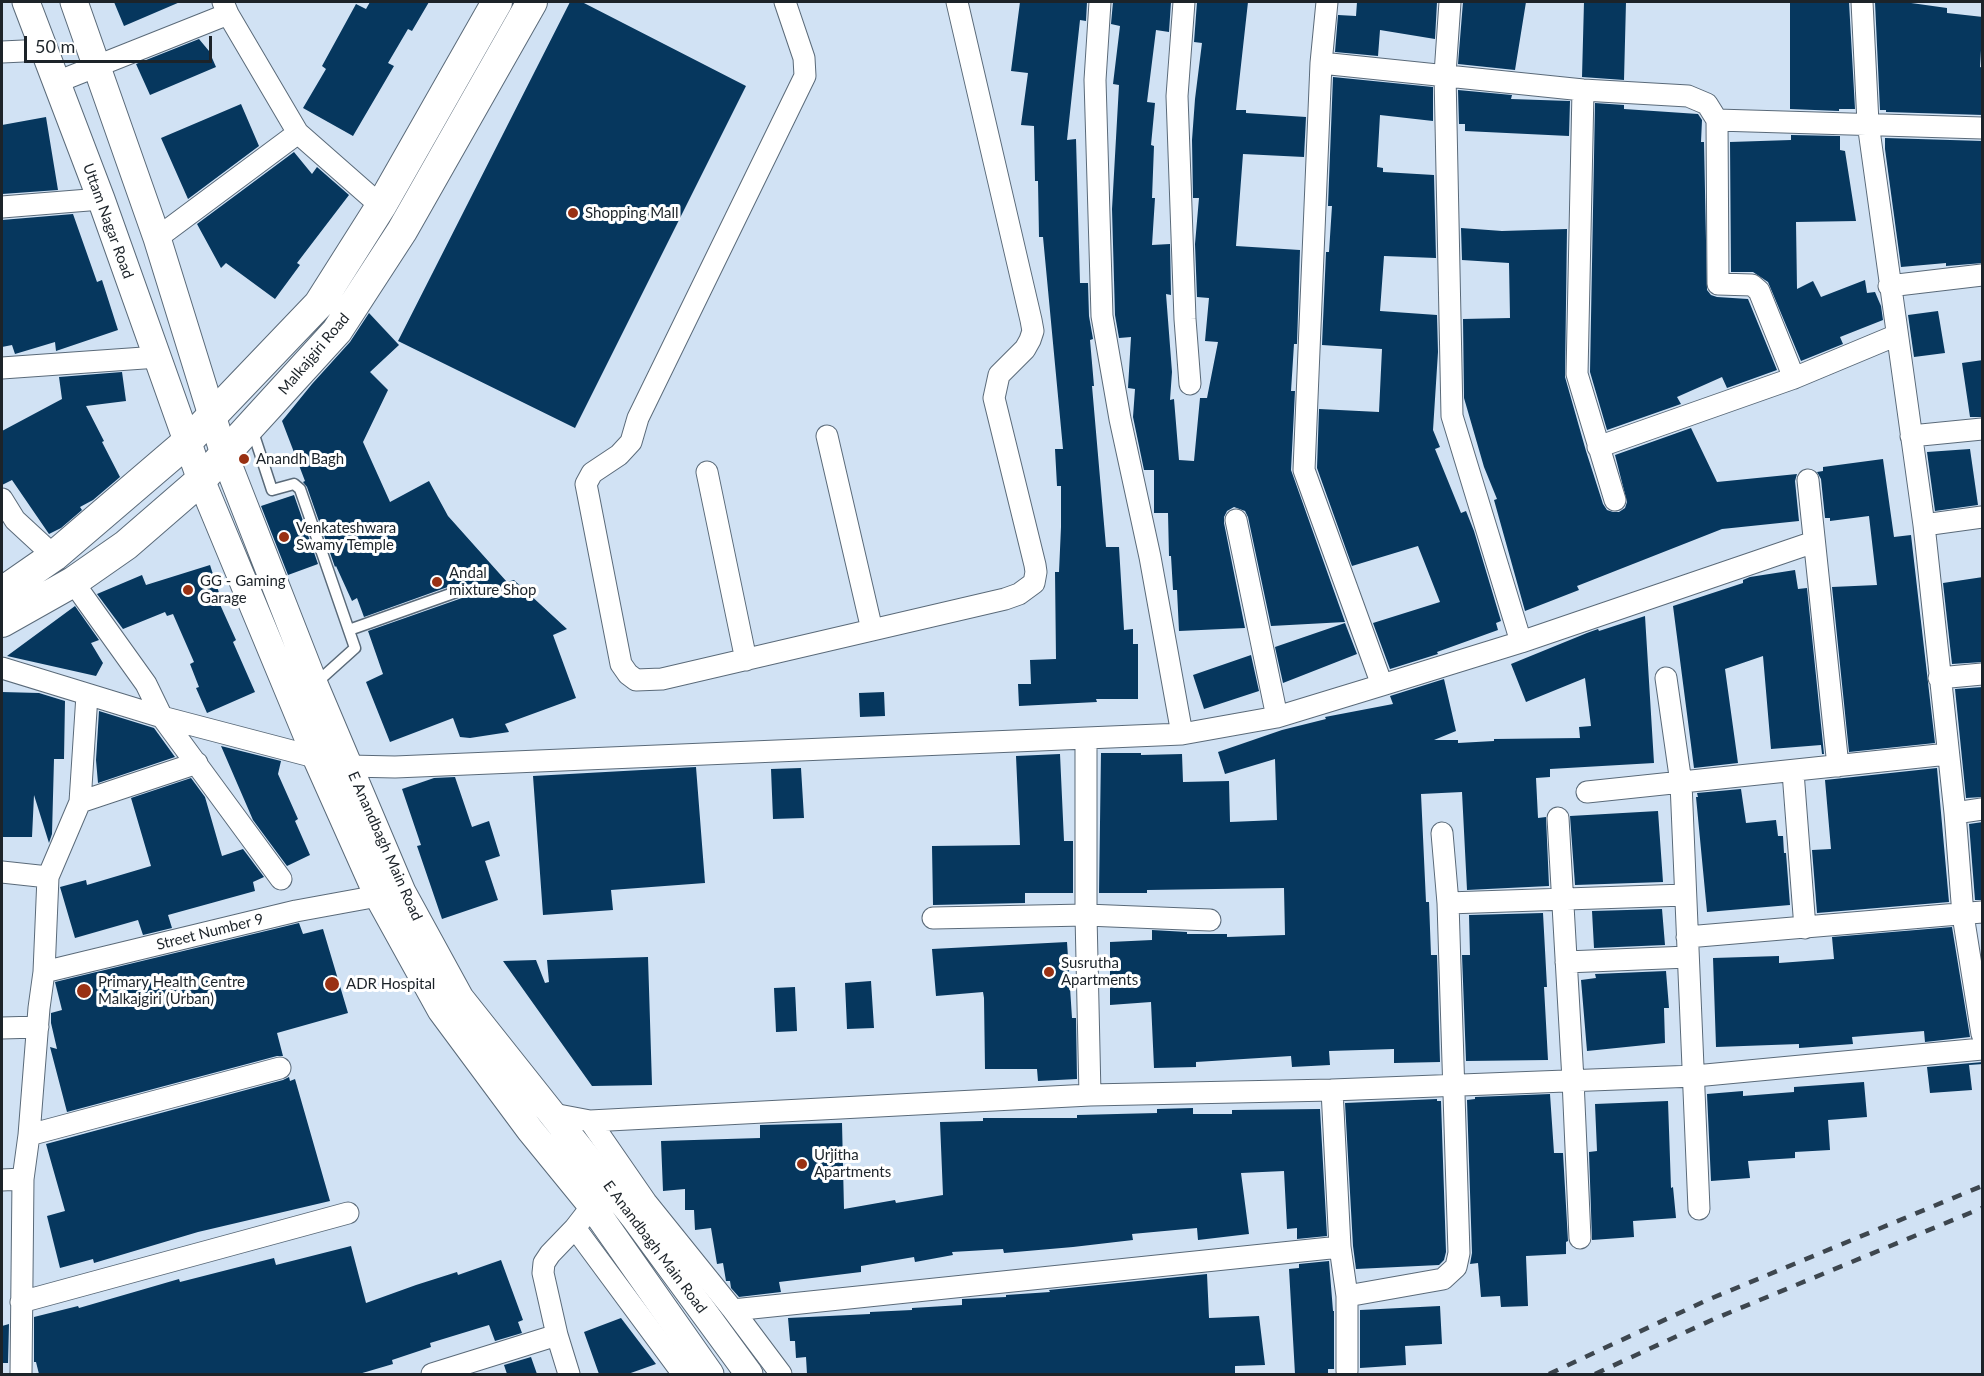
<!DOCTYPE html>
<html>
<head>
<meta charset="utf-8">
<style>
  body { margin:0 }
  #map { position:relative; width:1984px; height:1376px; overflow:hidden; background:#d1e2f4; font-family:Lato,sans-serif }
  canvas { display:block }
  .frame { position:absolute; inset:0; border:3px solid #1c2329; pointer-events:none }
  .scale { position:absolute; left:24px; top:36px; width:188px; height:27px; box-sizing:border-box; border:3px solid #1c2329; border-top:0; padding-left:8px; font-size:18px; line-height:21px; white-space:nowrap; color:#1c2329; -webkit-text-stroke:4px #fff; paint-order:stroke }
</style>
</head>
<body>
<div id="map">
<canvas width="1984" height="1376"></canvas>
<div class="frame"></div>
<div class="scale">50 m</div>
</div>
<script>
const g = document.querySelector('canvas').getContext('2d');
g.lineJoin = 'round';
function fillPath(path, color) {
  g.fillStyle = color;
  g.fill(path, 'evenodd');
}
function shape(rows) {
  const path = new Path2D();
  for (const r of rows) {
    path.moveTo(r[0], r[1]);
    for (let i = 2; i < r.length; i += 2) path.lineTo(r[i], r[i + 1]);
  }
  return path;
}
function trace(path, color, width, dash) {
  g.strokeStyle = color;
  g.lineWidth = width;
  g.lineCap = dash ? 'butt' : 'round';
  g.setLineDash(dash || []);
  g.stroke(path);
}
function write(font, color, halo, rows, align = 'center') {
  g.font = font + ' Lato,sans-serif';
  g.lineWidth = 6;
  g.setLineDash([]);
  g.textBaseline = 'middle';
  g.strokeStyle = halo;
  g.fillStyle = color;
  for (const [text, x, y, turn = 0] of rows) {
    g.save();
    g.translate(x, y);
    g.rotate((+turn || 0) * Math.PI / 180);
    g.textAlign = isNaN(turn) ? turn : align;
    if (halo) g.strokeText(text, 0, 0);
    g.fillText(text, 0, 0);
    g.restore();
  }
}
fillPath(shape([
  [114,2,180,2,124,26],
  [370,2,429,2,412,31,408,29,388,63,394,66,353,136,303,108,326,69,322,66,356,4,366,9],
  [570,2,582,2,746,86,575,428,398,341],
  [1020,2,1087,2,1086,21,1080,20,1067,140,1076,139,1080,283,1088,283,1089,316,1093,339,1090,340,1094,386,1092,386,1106,547,1119,547,1124,630,1133,629,1133,644,1138,644,1138,699,1096,699,1097,702,1019,706,1018,684,1031,684,1030,660,1056,659,1055,572,1059,572,1061,527,1061,486,1057,486,1055,449,1063,449,1043,237,1039,237,1038,181,1035,181,1034,126,1021,125,1028,73,1011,71],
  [1113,2,1171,2,1169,32,1156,30,1147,102,1155,103,1151,145,1154,146,1152,198,1155,198,1152,245,1170,244,1171,295,1166,294,1172,372,1170,400,1174,399,1179,460,1194,461,1200,398,1207,398,1218,342,1205,341,1209,298,1197,297,1195,244,1199,198,1193,198,1192,140,1195,99,1202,43,1194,42,1197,2,1248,2,1236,110,1246,110,1246,113,1306,117,1304,157,1243,154,1236,246,1300,250,1297,344,1294,344,1291,391,1295,391,1291,470,1345,622,1271,626,1248,517,1245,511,1234,507,1227,511,1224,517,1224,523,1245,628,1179,631,1177,590,1173,590,1171,556,1169,556,1168,513,1154,513,1154,470,1144,470,1133,417,1135,389,1128,388,1131,337,1119,338,1115,315,1112,209,1119,85,1113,84,1120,26,1111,24],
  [1357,2,1437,2,1435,39,1380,30,1378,56,1335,52,1338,15,1356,16],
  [1463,2,1526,2,1515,70,1458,64],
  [1584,2,1626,2,1624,80,1582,77],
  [1790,2,1849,2,1855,109,1839,109,1839,111,1790,109],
  [1875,2,1904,2,1947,8,1947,13,1983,17,1980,67,1983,68,1983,115,1886,112,1886,110,1880,110],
  [199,39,209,51,216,67,150,95,136,64],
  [1333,77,1433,87,1433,121,1380,115,1377,167,1383,168,1383,172,1434,175,1436,258,1384,256,1380,311,1437,315,1438,352,1433,430,1440,447,1435,449,1461,513,1466,511,1474,531,1501,621,1496,623,1498,630,1437,652,1438,654,1390,669,1373,623,1440,602,1418,546,1352,566,1317,468,1319,409,1379,412,1382,349,1322,345,1326,252,1329,252,1332,206,1328,206],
  [1458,90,1512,95,1511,99,1570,101,1569,136,1465,131,1465,124,1459,124],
  [1595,103,1624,105,1624,109,1698,114,1702,120,1701,142,1704,142,1707,290,1711,295,1717,297,1748,299,1777,370,1727,388,1722,377,1677,397,1681,404,1607,430,1590,372],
  [241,104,259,146,188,199,161,138],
  [46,117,58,190,2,194,2,125],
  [1791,135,1840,136,1840,150,1845,151,1856,221,1796,222,1797,289,1813,281,1821,297,1865,280,1867,293,1875,292,1881,306,1883,320,1840,337,1843,344,1801,361,1768,282,1753,272,1731,272,1730,142,1791,140],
  [1885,138,1983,141,1983,263,1946,266,1946,263,1901,267,1885,149],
  [294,152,312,174,317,167,349,195,297,263,300,265,275,299,226,263,221,268,197,224],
  [73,214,97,282,102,280,118,330,56,351,55,342,15,354,12,345,2,347,2,220],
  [1461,228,1502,231,1567,229,1565,377,1586,451,1603,504,1607,510,1613,512,1619,512,1625,508,1627,502,1615,455,1691,428,1717,482,1797,474,1795,481,1799,521,1722,529,1577,586,1579,590,1525,611,1494,500,1497,499,1484,467,1464,398,1463,319,1510,318,1509,263,1462,260],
  [1938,311,1945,353,1914,357,1908,315],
  [369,313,399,345,370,372,388,390,363,442,390,502,429,481,448,516,507,582,514,580,567,629,553,635,576,698,505,724,509,732,470,738,460,737,453,718,390,742,366,682,383,674,368,631,462,598,466,592,463,585,456,584,364,617,357,598,352,601,336,566,335,567,307,487,303,482,305,481,282,421,312,384,350,342],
  [1983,360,1983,417,1970,417,1962,363],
  [122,372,126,401,86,406,104,441,102,442,120,477,93,500,80,507,82,510,61,528,49,534,12,480,2,485,2,431,62,399,59,377],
  [1970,449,1978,505,1935,511,1927,452],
  [1883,459,1894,537,1911,535,1935,743,1849,752,1832,587,1877,585,1869,516,1830,521,1830,518,1825,518,1821,479,1817,472,1823,471,1823,467],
  [294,495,318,564,288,575,261,506],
  [210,565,221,599,218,600,236,640,233,642,255,692,207,713,196,688,199,687,190,664,194,662,173,614,167,616,165,612,123,629,97,594,142,575,146,585],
  [1795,570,1798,589,1807,588,1824,754,1822,754,1821,745,1771,749,1763,656,1725,669,1738,763,1694,768,1673,606,1743,583,1743,580,1750,577],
  [1983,577,1983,662,1952,664,1943,583],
  [75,606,99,640,91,643,103,663,96,676,7,656],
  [1645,616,1654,763,1550,769,1550,777,1536,778,1538,818,1546,817,1549,886,1467,890,1462,792,1421,794,1426,902,1429,902,1431,955,1437,955,1440,1062,1394,1063,1394,1049,1329,1051,1330,1065,1292,1067,1291,1056,1196,1062,1196,1067,1154,1068,1151,1002,1110,1005,1110,942,1152,940,1152,930,1187,932,1187,934,1227,934,1227,937,1285,935,1284,888,1147,890,1147,893,1099,893,1101,753,1141,753,1141,755,1182,754,1183,782,1229,781,1230,822,1277,820,1275,759,1225,774,1218,752,1282,730,1326,719,1325,717,1393,704,1390,696,1444,679,1456,731,1434,740,1458,740,1458,743,1494,741,1494,739,1580,738,1579,727,1591,726,1585,678,1526,702,1511,664,1587,633,1598,629,1599,631],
  [1345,623,1357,654,1283,683,1275,647],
  [1251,655,1259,691,1204,709,1193,675],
  [1983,687,1983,797,1966,798,1955,689],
  [2,692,39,693,65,701,64,759,54,759,52,834,49,843,34,795,32,837,2,837],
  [884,692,885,716,860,717,859,693],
  [99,711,154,728,175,757,98,783,96,760],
  [221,746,281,761,278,774,298,819,295,821,310,855,287,866,253,820],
  [1060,754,1064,841,1073,841,1073,893,1025,893,1025,903,933,905,932,846,1020,845,1016,756],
  [696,767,705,883,611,890,613,910,543,915,533,776],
  [801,768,804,818,773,819,771,769],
  [1937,768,1949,902,1817,913,1812,850,1831,849,1825,780],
  [455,777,472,827,489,821,500,856,485,861,498,900,442,919,417,846,421,845,402,789,434,778],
  [191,778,205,797,222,856,243,849,264,877,253,882,255,891,168,915,172,928,143,935,138,920,75,938,60,887,86,880,87,885,151,866,131,798],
  [1741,789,1746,823,1776,820,1778,836,1783,836,1784,853,1786,853,1790,905,1707,912,1696,797,1698,797,1697,793],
  [1658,811,1663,882,1575,885,1570,816],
  [1983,822,1983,900,1975,900,1969,824],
  [1662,909,1665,945,1594,948,1592,911],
  [1543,913,1547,987,1544,987,1548,1060,1466,1061,1462,955,1470,955,1469,915],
  [299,923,303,934,323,929,348,1013,277,1033,283,1056,277,1056,67,1112,50,1047,57,1049,51,1023,51,1013,62,1010,55,982],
  [1952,927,1970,1037,1925,1042,1924,1031,1852,1037,1853,1044,1799,1048,1799,1044,1716,1047,1713,958,1779,956,1779,963,1834,959,1832,937],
  [1067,942,1072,1018,1076,1018,1077,1079,1038,1081,1037,1069,985,1069,984,998,983,992,936,996,932,949],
  [648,957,652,1085,592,1086,503,961,536,960,545,983,549,982,547,960],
  [1666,971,1669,1008,1664,1008,1665,1043,1587,1051,1581,980,1596,978,1595,974],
  [871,981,874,1028,847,1029,845,983],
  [795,987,797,1031,776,1032,774,988],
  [1983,1062,1983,1064,1969,1065,1972,1090,1930,1093,1927,1067],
  [289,1077,290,1081,295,1079,330,1201,198,1232,94,1263,93,1259,60,1268,47,1216,65,1211,46,1144,283,1080],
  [1864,1082,1867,1117,1828,1120,1830,1150,1795,1152,1795,1158,1748,1161,1750,1178,1711,1181,1707,1094,1743,1091,1743,1096,1794,1092,1794,1087],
  [1550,1094,1554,1153,1563,1153,1568,1241,1566,1242,1566,1254,1526,1256,1528,1306,1501,1307,1500,1296,1481,1297,1478,1263,1470,1264,1472,1253,1467,1100,1475,1099,1475,1097],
  [1437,1099,1437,1101,1441,1101,1446,1252,1444,1260,1439,1265,1356,1269,1353,1246,1345,1103],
  [1668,1101,1671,1188,1673,1187,1676,1218,1633,1221,1634,1237,1592,1240,1589,1152,1597,1151,1595,1104],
  [1193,1108,1193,1114,1232,1114,1232,1110,1320,1109,1327,1236,1297,1239,1297,1228,1287,1229,1284,1171,1241,1173,1249,1234,1198,1240,1197,1228,1132,1234,1133,1240,1073,1247,1004,1253,1003,1249,952,1252,953,1255,915,1262,914,1257,861,1266,861,1272,779,1282,781,1292,739,1297,731,1288,730,1281,726,1281,723,1263,717,1264,711,1228,695,1230,694,1210,685,1210,685,1189,663,1191,661,1141,760,1138,760,1125,842,1123,844,1209,895,1200,896,1203,943,1195,940,1122,983,1121,983,1118,1077,1118,1077,1115,1157,1113,1157,1109],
  [351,1246,366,1303,416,1285,457,1272,458,1275,501,1260,523,1320,518,1322,522,1333,495,1341,489,1325,430,1343,431,1347,392,1360,393,1364,359,1374,39,1374,36,1362,34,1362,34,1317,78,1306,79,1308,179,1279,180,1282,274,1258,276,1265],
  [1329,1261,1333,1311,1334,1311,1334,1369,1328,1369,1328,1374,1295,1374,1289,1269,1299,1268,1299,1264],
  [1207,1274,1209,1318,1259,1316,1265,1365,1235,1366,1235,1374,807,1374,806,1357,796,1358,795,1341,790,1341,788,1318,870,1314,870,1312,912,1310,912,1308,962,1305,962,1299,1006,1297,1006,1295,1050,1292,1049,1290],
  [1440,1306,1442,1344,1405,1346,1406,1365,1360,1368,1360,1310],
  [621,1318,656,1364,628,1374,599,1374,584,1332],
  [9,1324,8,1363,2,1363,2,1326],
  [531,1357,537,1374,507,1374,504,1365]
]), '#06375e');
const service = shape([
  [252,429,272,490,294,484,300,489,355,648,315,684],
  [349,630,459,591]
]);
const minor = shape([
  [223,2,228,14,298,133,381,206],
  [785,2,804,58,805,76,638,418,631,442,619,455,592,473,586,484,621,664,628,674,636,680,662,679,1005,599,1019,594,1034,583,1036,572,1035,565,994,398,999,375,1025,349,1030,340,1033,331,1031,320,957,2],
  [1100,2,1095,80,1102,316,1120,419,1150,557,1182,734],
  [1184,2,1177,96,1185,319,1190,384],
  [1327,2,1321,63,1304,470,1382,685],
  [1450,2,1445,74,1452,416,1521,642],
  [1862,2,1868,123,1924,525,1955,813,1963,915,1982,1034],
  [2,52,45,50],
  [1321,63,1583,90,1688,96,1707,104,1717,120,1982,128],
  [57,82,228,14],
  [1583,90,1577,374,1615,500],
  [1717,120,1718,284,1752,285,1759,291,1794,378],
  [2,207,101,199],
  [157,238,298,133],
  [1889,286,1982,275],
  [2,368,158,357],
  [827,436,872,630],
  [1911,436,1982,429],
  [1598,447,1794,378,1897,335],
  [707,472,746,660],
  [1808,480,1838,766],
  [2,499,15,520,54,556],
  [1236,520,1277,717],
  [1924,525,1982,517],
  [73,582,146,684,162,717,281,879],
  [2,668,162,717,349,766,395,767,1182,734,1277,717,1382,685,1521,642,1814,542],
  [1666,678,1681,783,1699,1209],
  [1939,678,1982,674],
  [1086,739,1086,915,1090,1095],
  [1793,772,1805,928],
  [1587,792,1948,754],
  [80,802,197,763],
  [1955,813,1982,809],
  [1558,818,1573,1080,1580,1238],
  [2,872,48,877],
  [1448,903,1685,895],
  [933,918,1086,915,1210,920],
  [1687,937,1982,912],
  [1566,962,1688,957],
  [44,972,296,911,378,896],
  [2,1028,38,1027],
  [1332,1090,1340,1247,1347,1296,1347,1371],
  [553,1114,590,1121,1090,1095,1332,1090,1695,1076,1982,1049],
  [590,1121,646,1202,733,1310,781,1374],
  [29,1135,280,1068],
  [2,1180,23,1179],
  [592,1206,575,1228,683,1374],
  [1347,1296,1443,1279,1456,1267,1459,1253,1448,903,1442,833],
  [21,1302,348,1213],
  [733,1310,1340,1247],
  [21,1374,23,1179,29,1135,39,1008,44,972,48,877,80,802,87,695],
  [432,1374,557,1335],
  [569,1374,557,1335,543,1273,544,1263,550,1254,575,1228]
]);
const tertiary = shape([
  [26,2,101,199,201,480,316,757,378,896,441,1010,530,1130,592,1206,710,1374],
  [74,2,157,238,224,454,314,684,402,892,460,998,634,1217,749,1374]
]);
const secondary = shape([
  [2,592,54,556,186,443,319,304,381,206,497,2],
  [2,622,73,582,126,545,201,480,337,331,402,231,532,2]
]);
trace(service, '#5a6a79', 13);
trace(minor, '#5a6a79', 23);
trace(tertiary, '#5a6a79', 29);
trace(secondary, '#5a6a79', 32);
trace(service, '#fff', 10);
trace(minor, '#fff', 21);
trace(tertiary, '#fff', 27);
trace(secondary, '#fff', 30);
trace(shape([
  [1549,1374,1705,1301,1982,1186],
  [1595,1374,1714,1319,1982,1208]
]), '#3d464e', 4.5, [10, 10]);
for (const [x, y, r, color] of [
  [573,213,6,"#993113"],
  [244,459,6,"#993113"],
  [284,537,6,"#993113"],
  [437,582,6,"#993113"],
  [188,590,6,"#993113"],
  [1049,972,6,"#993113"],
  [332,984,8,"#993113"],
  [84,991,8,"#993113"],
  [802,1164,6,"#993113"]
]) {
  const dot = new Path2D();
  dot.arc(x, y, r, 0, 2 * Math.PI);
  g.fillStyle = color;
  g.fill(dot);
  trace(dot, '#fff', 2);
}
write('15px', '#1c2329', '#fff', [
  ["Shopping Mall",585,213],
  ["Anandh Bagh",256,459],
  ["Venkateshwara",296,528],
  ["Swamy Temple",296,545],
  ["Andal",449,573],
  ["mixture Shop",449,590],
  ["GG - Gaming",200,581],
  ["Garage",200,598],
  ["Susrutha",1061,963],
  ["Apartments",1061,980],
  ["Primary Health Centre",98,982],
  ["Malkajgiri (Urban)",98,999],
  ["ADR Hospital",346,984],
  ["Urjitha",814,1155],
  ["Apartments",814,1172]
], 'left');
write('15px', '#1c2329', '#fff', [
  ["Uttam Nagar Road",108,221,70],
  ["Malkajgiri Road",314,354,-50],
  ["E Anandbagh Main Road",385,846,66],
  ["Street Number 9",210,932,-14],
  ["E Anandbagh Main Road",655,1247,53]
]);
</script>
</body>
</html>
